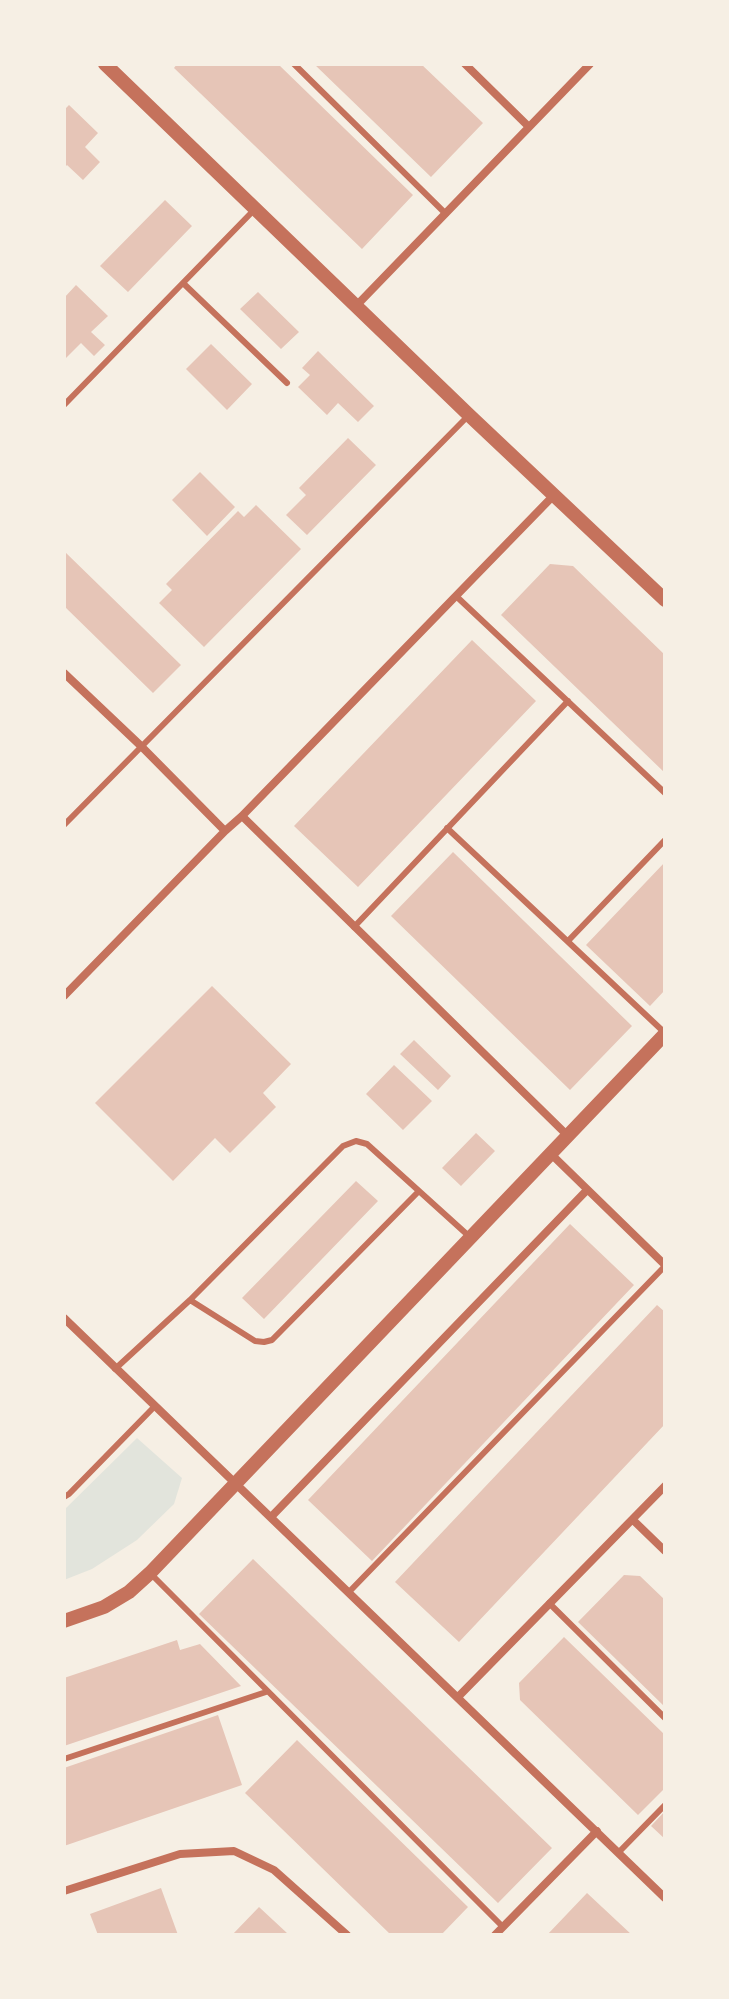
<!DOCTYPE html>
<html>
<head>
<meta charset="utf-8">
<style>
  body { margin:0 }
  #map { position:relative; width:729px; height:1999px; overflow:hidden; background:#f6efe4; font-family:"Archivo Narrow",sans-serif }
  canvas { display:block }
  .frame { position:absolute; inset:0; border:66px solid #f6efe4; pointer-events:none }
</style>
</head>
<body>
<div id="map">
<canvas width="729" height="1999"></canvas>
<div class="frame"></div>
</div>
<script>
const g = document.querySelector('canvas').getContext('2d');
g.lineJoin = 'round';
function fillPath(path, color) {
  g.fillStyle = color;
  g.fill(path, 'evenodd');
}
function shape(rows) {
  const path = new Path2D();
  for (const r of rows) {
    path.moveTo(r[0], r[1]);
    for (let i = 2; i < r.length; i += 2) path.lineTo(r[i], r[i + 1]);
  }
  return path;
}
function trace(path, color, width, dash) {
  g.strokeStyle = color;
  g.lineWidth = width;
  g.lineCap = dash ? 'butt' : 'round';
  g.setLineDash(dash || []);
  g.stroke(path);
}
fillPath(shape([
  [137,1438,182,1478,174,1504,137,1540,92,1569,64,1580,64,1510]
]), '#e2e4dc');
fillPath(shape([
  [177,64,278,64,413,195,362,249,174,68],
  [314,64,421,64,483,123,431,177],
  [69,105,98,133,85,147,100,162,83,180,67,165,64,168,64,110],
  [165,200,192,226,128,292,100,266],
  [76,285,108,316,91,332,105,345,94,356,81,343,64,360,64,298],
  [258,292,299,332,281,349,240,309],
  [211,344,252,384,227,410,186,369],
  [318,351,374,406,358,422,338,403,327,415,298,387,310,375,302,368],
  [348,438,376,465,307,535,286,515,306,495,299,488],
  [200,472,235,507,207,536,172,500],
  [256,505,301,549,204,647,159,603,172,590,166,584,238,511,244,517],
  [64,551,181,665,153,693,64,606],
  [550,564,573,566,665,655,665,773,501,615],
  [472,640,536,701,358,887,294,826],
  [453,852,632,1026,570,1090,391,916],
  [665,862,665,990,650,1006,586,945],
  [212,986,291,1064,263,1093,276,1107,230,1153,215,1138,173,1181,95,1103],
  [414,1040,451,1076,438,1090,400,1054],
  [394,1065,432,1101,403,1130,366,1094],
  [476,1133,495,1151,461,1186,442,1168],
  [356,1181,378,1201,264,1319,242,1298],
  [570,1224,634,1285,372,1561,308,1500],
  [657,1305,665,1312,665,1424,459,1642,395,1582],
  [253,1559,552,1848,498,1903,199,1614],
  [624,1575,640,1576,665,1600,665,1707,578,1622],
  [564,1637,665,1735,665,1788,638,1815,520,1700,519,1683],
  [177,1640,180,1650,200,1644,241,1686,64,1746,64,1678],
  [218,1715,242,1785,64,1846,64,1768],
  [297,1740,468,1907,441,1935,391,1935,245,1793],
  [665,1811,665,1839,651,1826],
  [161,1888,178,1935,98,1935,90,1914],
  [587,1893,632,1935,547,1935],
  [259,1907,287,1933,284,1935,232,1935]
]), '#e6c5b7');
trace(shape([
  [294,64,446,214],
  [183,283,287,383],
  [64,405,254,210],
  [456,596,665,793],
  [64,825,469,415],
  [447,828,665,1033],
  [354,927,568,701],
  [568,941,665,840],
  [190,1300,255,1341,264,1342,272,1340,418,1192],
  [115,1369,190,1300,343,1146,356,1141,367,1144,471,1238],
  [64,1497,69,1494,155,1406],
  [150,1573,503,1927],
  [349,1592,665,1266],
  [549,1603,665,1718],
  [64,1759,266,1692],
  [619,1852,665,1805]
]), '#c5725c', 6);
trace(shape([
  [465,64,529,127],
  [357,305,590,64],
  [64,673,141,746,225,831],
  [242,816,568,1136],
  [64,996,225,831,242,816,555,494],
  [551,1154,665,1265],
  [64,1318,665,1898],
  [271,1517,587,1190],
  [633,1520,665,1551],
  [458,1697,665,1486],
  [64,1891,180,1854,234,1851,274,1870,347,1935],
  [495,1935,597,1831]
]), '#c5725c', 8);
trace(shape([
  [105,64,469,415,665,600],
  [64,1621,104,1607,129,1592,150,1573,665,1034]
]), '#c5725c', 14);
</script>
</body>
</html>
